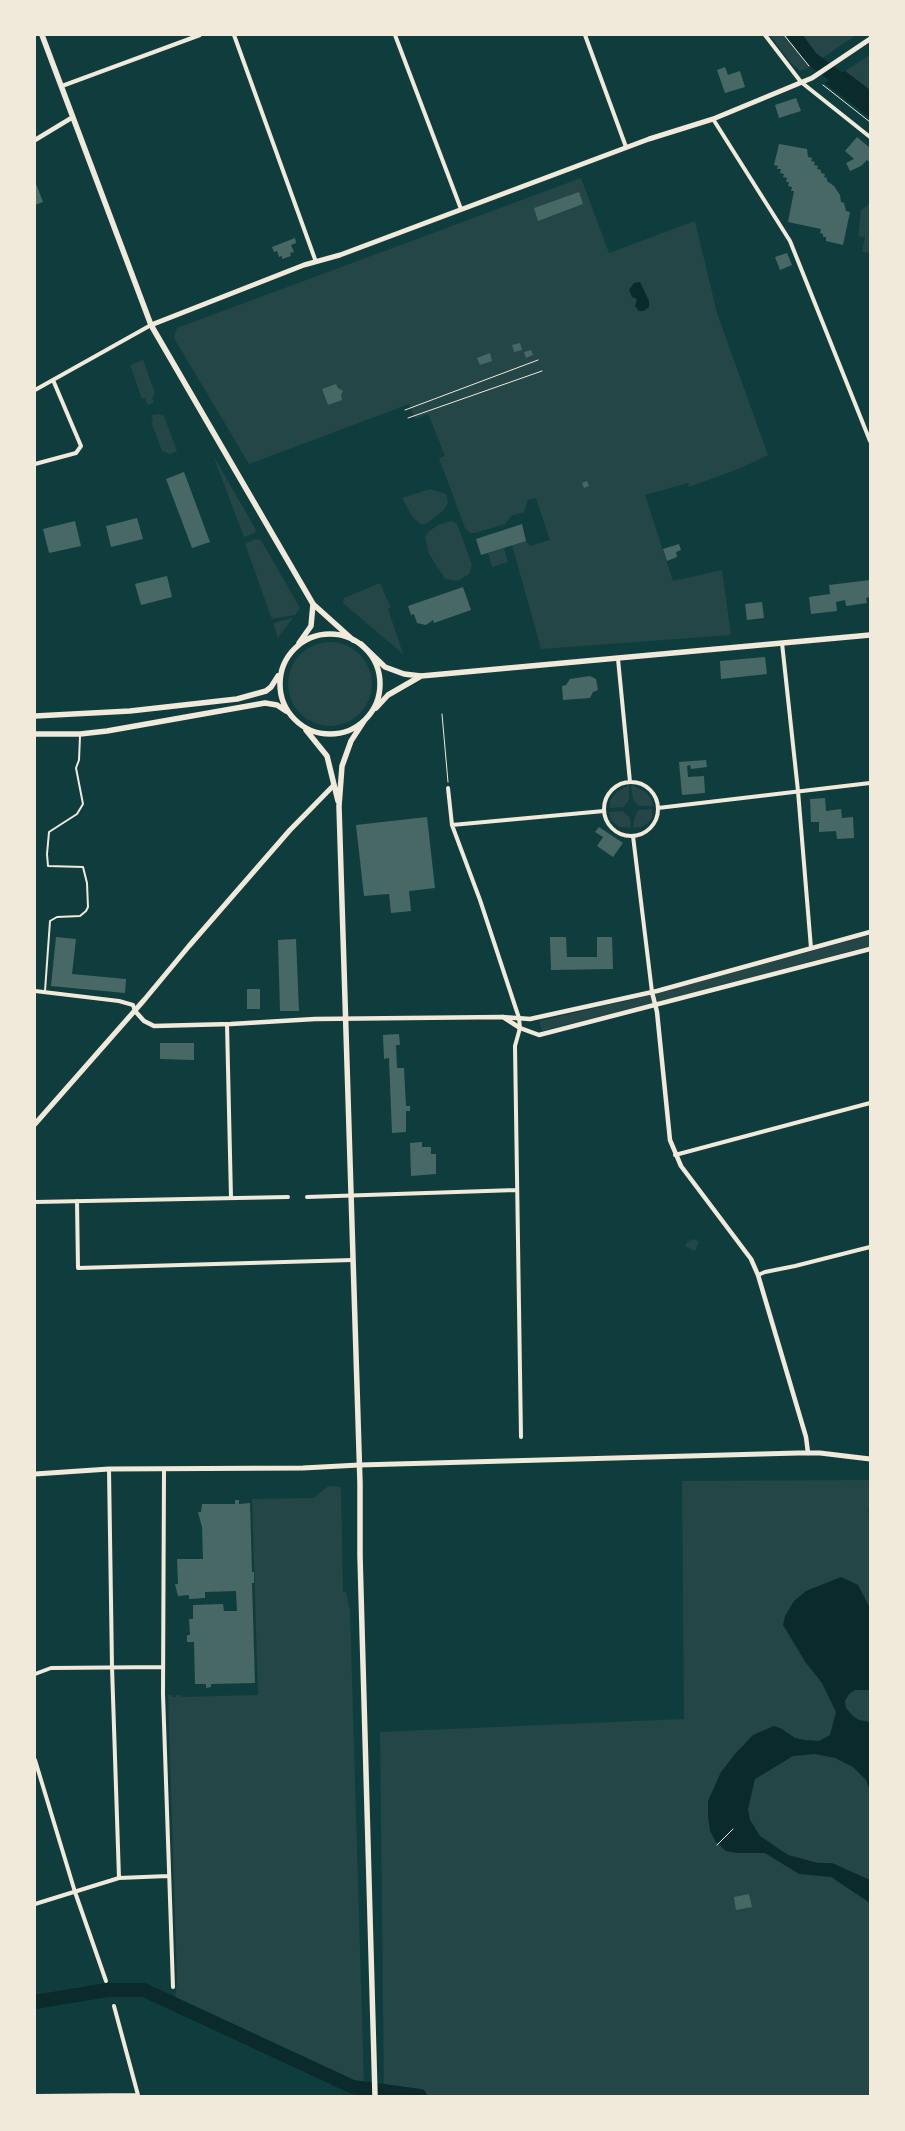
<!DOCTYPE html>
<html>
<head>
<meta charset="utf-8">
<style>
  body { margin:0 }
  #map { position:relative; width:905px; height:2131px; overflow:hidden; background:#0f3d3e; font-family:"Noto Sans",sans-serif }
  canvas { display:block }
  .frame { position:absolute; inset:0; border:36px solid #f1e9da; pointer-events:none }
</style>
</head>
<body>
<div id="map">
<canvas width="905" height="2131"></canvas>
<div class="frame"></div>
</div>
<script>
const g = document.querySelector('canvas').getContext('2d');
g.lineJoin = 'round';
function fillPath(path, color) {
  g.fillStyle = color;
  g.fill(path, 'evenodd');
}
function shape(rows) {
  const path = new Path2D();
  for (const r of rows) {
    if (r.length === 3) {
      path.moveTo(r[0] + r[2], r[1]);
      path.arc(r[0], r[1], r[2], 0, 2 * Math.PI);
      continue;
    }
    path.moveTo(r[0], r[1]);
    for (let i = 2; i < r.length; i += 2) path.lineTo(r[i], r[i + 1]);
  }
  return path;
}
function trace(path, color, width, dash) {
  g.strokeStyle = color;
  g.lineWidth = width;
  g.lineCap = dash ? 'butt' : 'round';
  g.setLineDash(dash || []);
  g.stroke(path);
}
fillPath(shape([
  [770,35,856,35,806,69,800,71,791,63],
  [870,55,870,90,845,71],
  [581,178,609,253,695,221,717,313,768,455,741,468,689,487,688,483,645,495,673,581,722,570,731,635,541,649,512,545,526,541,530,546,550,540,536,498,528,500,524,512,511,516,505,524,475,533,470,533,465,528,439,458,445,456,428,414,415,419,409,404,249,464,174,338,177,328],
  [870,198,870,253,862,252,865,237,858,236,861,210,868,205],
  [143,360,155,393,152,398,154,402,148,405,145,398,142,399,130,365],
  [158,414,164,416,177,451,170,454,162,451,151,421,153,421,152,415],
  [213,455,256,530,255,533,244,537],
  [430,489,446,494,448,503,443,511,426,524,420,524,412,516,402,498],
  [452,521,457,524,472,565,469,574,458,581,445,579,429,554,425,538,428,532,438,525],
  [256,539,261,540,300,608,295,615,272,619,245,544],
  [504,548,508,562,492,567,488,553],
  [380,583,391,608,388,609,403,654,343,603,344,598],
  [293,618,282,632,278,638,273,623],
  [330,684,42],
  [629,785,629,799,624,807,610,808,610,800,617,792],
  [631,785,646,792,651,798,653,806,639,806,633,800],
  [652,809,652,818,648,823,641,827,633,828,634,819,638,810],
  [623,811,630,818,631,828,619,827,611,820,609,812],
  [870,935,870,946,657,1002,655,994],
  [651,995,653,1003,542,1031,539,1021],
  [694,1239,699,1242,695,1251,685,1246,688,1241],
  [870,1480,870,1508,868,1511,870,1516,870,2096,384,2096,380,1732,684,1719,682,1481],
  [328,1486,341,1487,343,1592,346,1592,350,1611,364,2086,355,2086,175,2003,177,1978,168,1695,171,1695,172,1697,176,1697,176,1695,181,1695,181,1697,258,1695,252,1499,314,1498]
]), '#244646');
fillPath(shape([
  [845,71,870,90,870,118,825,83],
  [640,282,649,301,649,307,644,311,639,311,635,306,637,299,632,297,629,290,634,283],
  [841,1577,858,1585,870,1608,870,1690,855,1690,849,1694,845,1701,846,1708,853,1716,859,1720,870,1722,870,1791,866,1780,853,1767,835,1758,815,1754,793,1756,755,1779,748,1809,750,1820,760,1836,788,1855,818,1863,832,1863,870,1880,870,1903,831,1877,799,1874,765,1853,737,1853,726,1851,716,1842,710,1831,708,1816,708,1801,721,1772,735,1754,753,1735,774,1726,782,1729,795,1738,805,1740,819,1741,830,1735,836,1712,822,1683,806,1663,783,1625,785,1616,794,1601,806,1591]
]), '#0a2a2b');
trace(shape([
  [794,35,811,58,870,102],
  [35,2002,107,1990,144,1990,353,2087,420,2096]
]), '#0a2a2b', 14);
fillPath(shape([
  [725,67,728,75,740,71,745,87,725,93,717,70],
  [796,98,801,111,779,118,775,105],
  [857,137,870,148,870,163,867,160,861,166,850,171,846,163,854,159,845,151],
  [779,144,807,149,808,157,812,158,811,161,815,162,814,165,818,166,817,169,821,170,821,173,825,174,824,177,827,178,827,181,834,186,840,195,841,202,844,203,846,211,850,212,843,245,826,241,826,237,823,237,823,234,820,233,821,229,788,222,794,191,791,191,792,187,788,186,789,182,786,182,787,178,783,177,784,174,780,173,781,169,777,169,778,166,774,165],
  [35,181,43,202,35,205],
  [579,192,583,204,538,221,534,208],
  [295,238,296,243,291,245,294,252,290,253,291,256,282,259,282,256,279,257,277,251,274,252,272,247],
  [787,253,792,265,780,270,775,257],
  [520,343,522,350,514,352,512,345],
  [531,350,533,355,526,358,524,352],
  [490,353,492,361,480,365,477,358],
  [336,384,338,388,343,391,341,395,342,400,328,405,322,389],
  [184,472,210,542,192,548,166,479],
  [587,481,589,486,584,488,582,483],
  [137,518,143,539,111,547,106,526],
  [75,521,81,546,49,553,43,529],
  [522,524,526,541,481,555,476,539],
  [679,544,681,550,676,552,677,557,667,561,663,549],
  [167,576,172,597,141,605,135,584],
  [870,580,870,597,866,598,867,603,846,606,845,600,836,602,837,611,811,614,809,597,830,594,829,585],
  [463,587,471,610,434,623,433,620,426,625,417,623,414,614,411,615,408,606],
  [762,602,764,618,747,620,745,604],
  [765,657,767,674,721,679,720,661],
  [590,676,596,679,598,690,593,692,590,698,563,700,562,686,566,685,570,679],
  [706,760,707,767,691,769,690,765,687,766,688,777,704,776,705,793,682,795,679,762],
  [825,798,826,811,841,809,842,818,853,817,854,838,837,839,836,831,819,832,819,822,811,822,810,799],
  [427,817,435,888,409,891,411,911,391,913,389,894,364,896,356,825],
  [599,827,623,843,613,857,597,846,603,837,595,832],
  [56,937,76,939,72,974,126,979,125,993,51,986],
  [550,937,566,937,567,957,597,957,597,937,612,937,613,969,551,970],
  [296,939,299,1011,280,1011,278,940],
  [247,989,260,989,260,1009,247,1009],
  [399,1034,400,1045,396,1045,397,1068,404,1068,406,1106,410,1106,410,1111,406,1111,406,1132,392,1133,389,1058,384,1059,383,1035],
  [160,1043,194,1043,194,1060,160,1059],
  [422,1142,422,1147,431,1147,431,1154,436,1154,436,1174,411,1176,410,1143],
  [235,1500,239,1500,239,1504,250,1503,252,1572,254,1572,254,1583,252,1583,255,1683,211,1684,211,1687,206,1688,206,1684,195,1684,194,1642,187,1642,187,1635,190,1635,189,1619,193,1619,193,1605,223,1604,224,1611,237,1611,236,1591,205,1592,205,1598,189,1599,189,1595,178,1596,175,1584,178,1584,177,1559,203,1559,202,1527,198,1512,201,1512,202,1504,235,1504],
  [749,1894,752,1907,736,1910,734,1897]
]), '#486865');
trace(shape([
  [784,35,809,66],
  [823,85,870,122],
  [405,410,538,360],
  [408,418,542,371],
  [442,714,448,782],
  [717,1845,733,1829]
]), '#f1e9da', 1);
trace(shape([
  [45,991,50,921,57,917,80,916,86,911,88,907,87,883,83,867,48,866,47,854,49,832,77,814,83,804,76,768,79,760,80,736]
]), '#f1e9da', 2);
trace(shape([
  [234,35,316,262],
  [395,35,461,209],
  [585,35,626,147],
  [765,35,801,82,870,137],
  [62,86,200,35],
  [713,119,790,241,870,441],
  [35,390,151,325],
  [35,464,76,453,81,446,53,380],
  [782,643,798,791,811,948],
  [618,659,630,782],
  [631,809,27],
  [448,788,452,825,480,900,519,1018,520,1028,515,1046,521,1437],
  [658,808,870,783],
  [452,825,604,811],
  [633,836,652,992],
  [35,991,119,1001,133,1005,135,1011],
  [227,1024,231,1198],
  [675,1155,870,1103],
  [307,1197,516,1190],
  [77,1201,78,1268,353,1260],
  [35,1202,288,1197],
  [758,1275,765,1272,795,1266,870,1247],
  [109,1469,112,1667,119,1878],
  [164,1469,163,1694,173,1987],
  [35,1674,51,1668,163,1667],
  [35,1760,75,1892,106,1981],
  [35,1904,119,1878,168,1876],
  [114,2006,138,2095],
  [35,2096,138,2095]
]), '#f1e9da', 4);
trace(shape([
  [35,140,73,117],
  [652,992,657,1012,670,1140,681,1166,751,1259,758,1275,806,1437,808,1453],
  [135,1011,144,1021,154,1026,231,1024,315,1019,502,1017,530,1019,657,991,870,932],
  [503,1017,520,1028,539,1035,870,949]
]), '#f1e9da', 4.5);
trace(shape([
  [151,325,304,265,340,255,649,139,713,119,812,78,870,39],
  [35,1124,145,999,189,946,290,830,334,785],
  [35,1474,109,1469,303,1468,359,1465,798,1453,820,1453,870,1459]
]), '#f1e9da', 5);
trace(shape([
  [42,35,151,325,313,604,353,640],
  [330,684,50],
  [299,643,311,626,313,604],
  [361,644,385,667,404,674,421,676,870,635],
  [376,708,388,695,421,676],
  [35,716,130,711,237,699,266,691,271,687,278,676],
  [364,721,351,741,342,766,339,806,360,1483,360,1556,375,2096],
  [306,730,327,756,338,801],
  [35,734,80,734,107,731,265,703,277,705,286,711]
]), '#f1e9da', 5.5);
</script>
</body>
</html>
